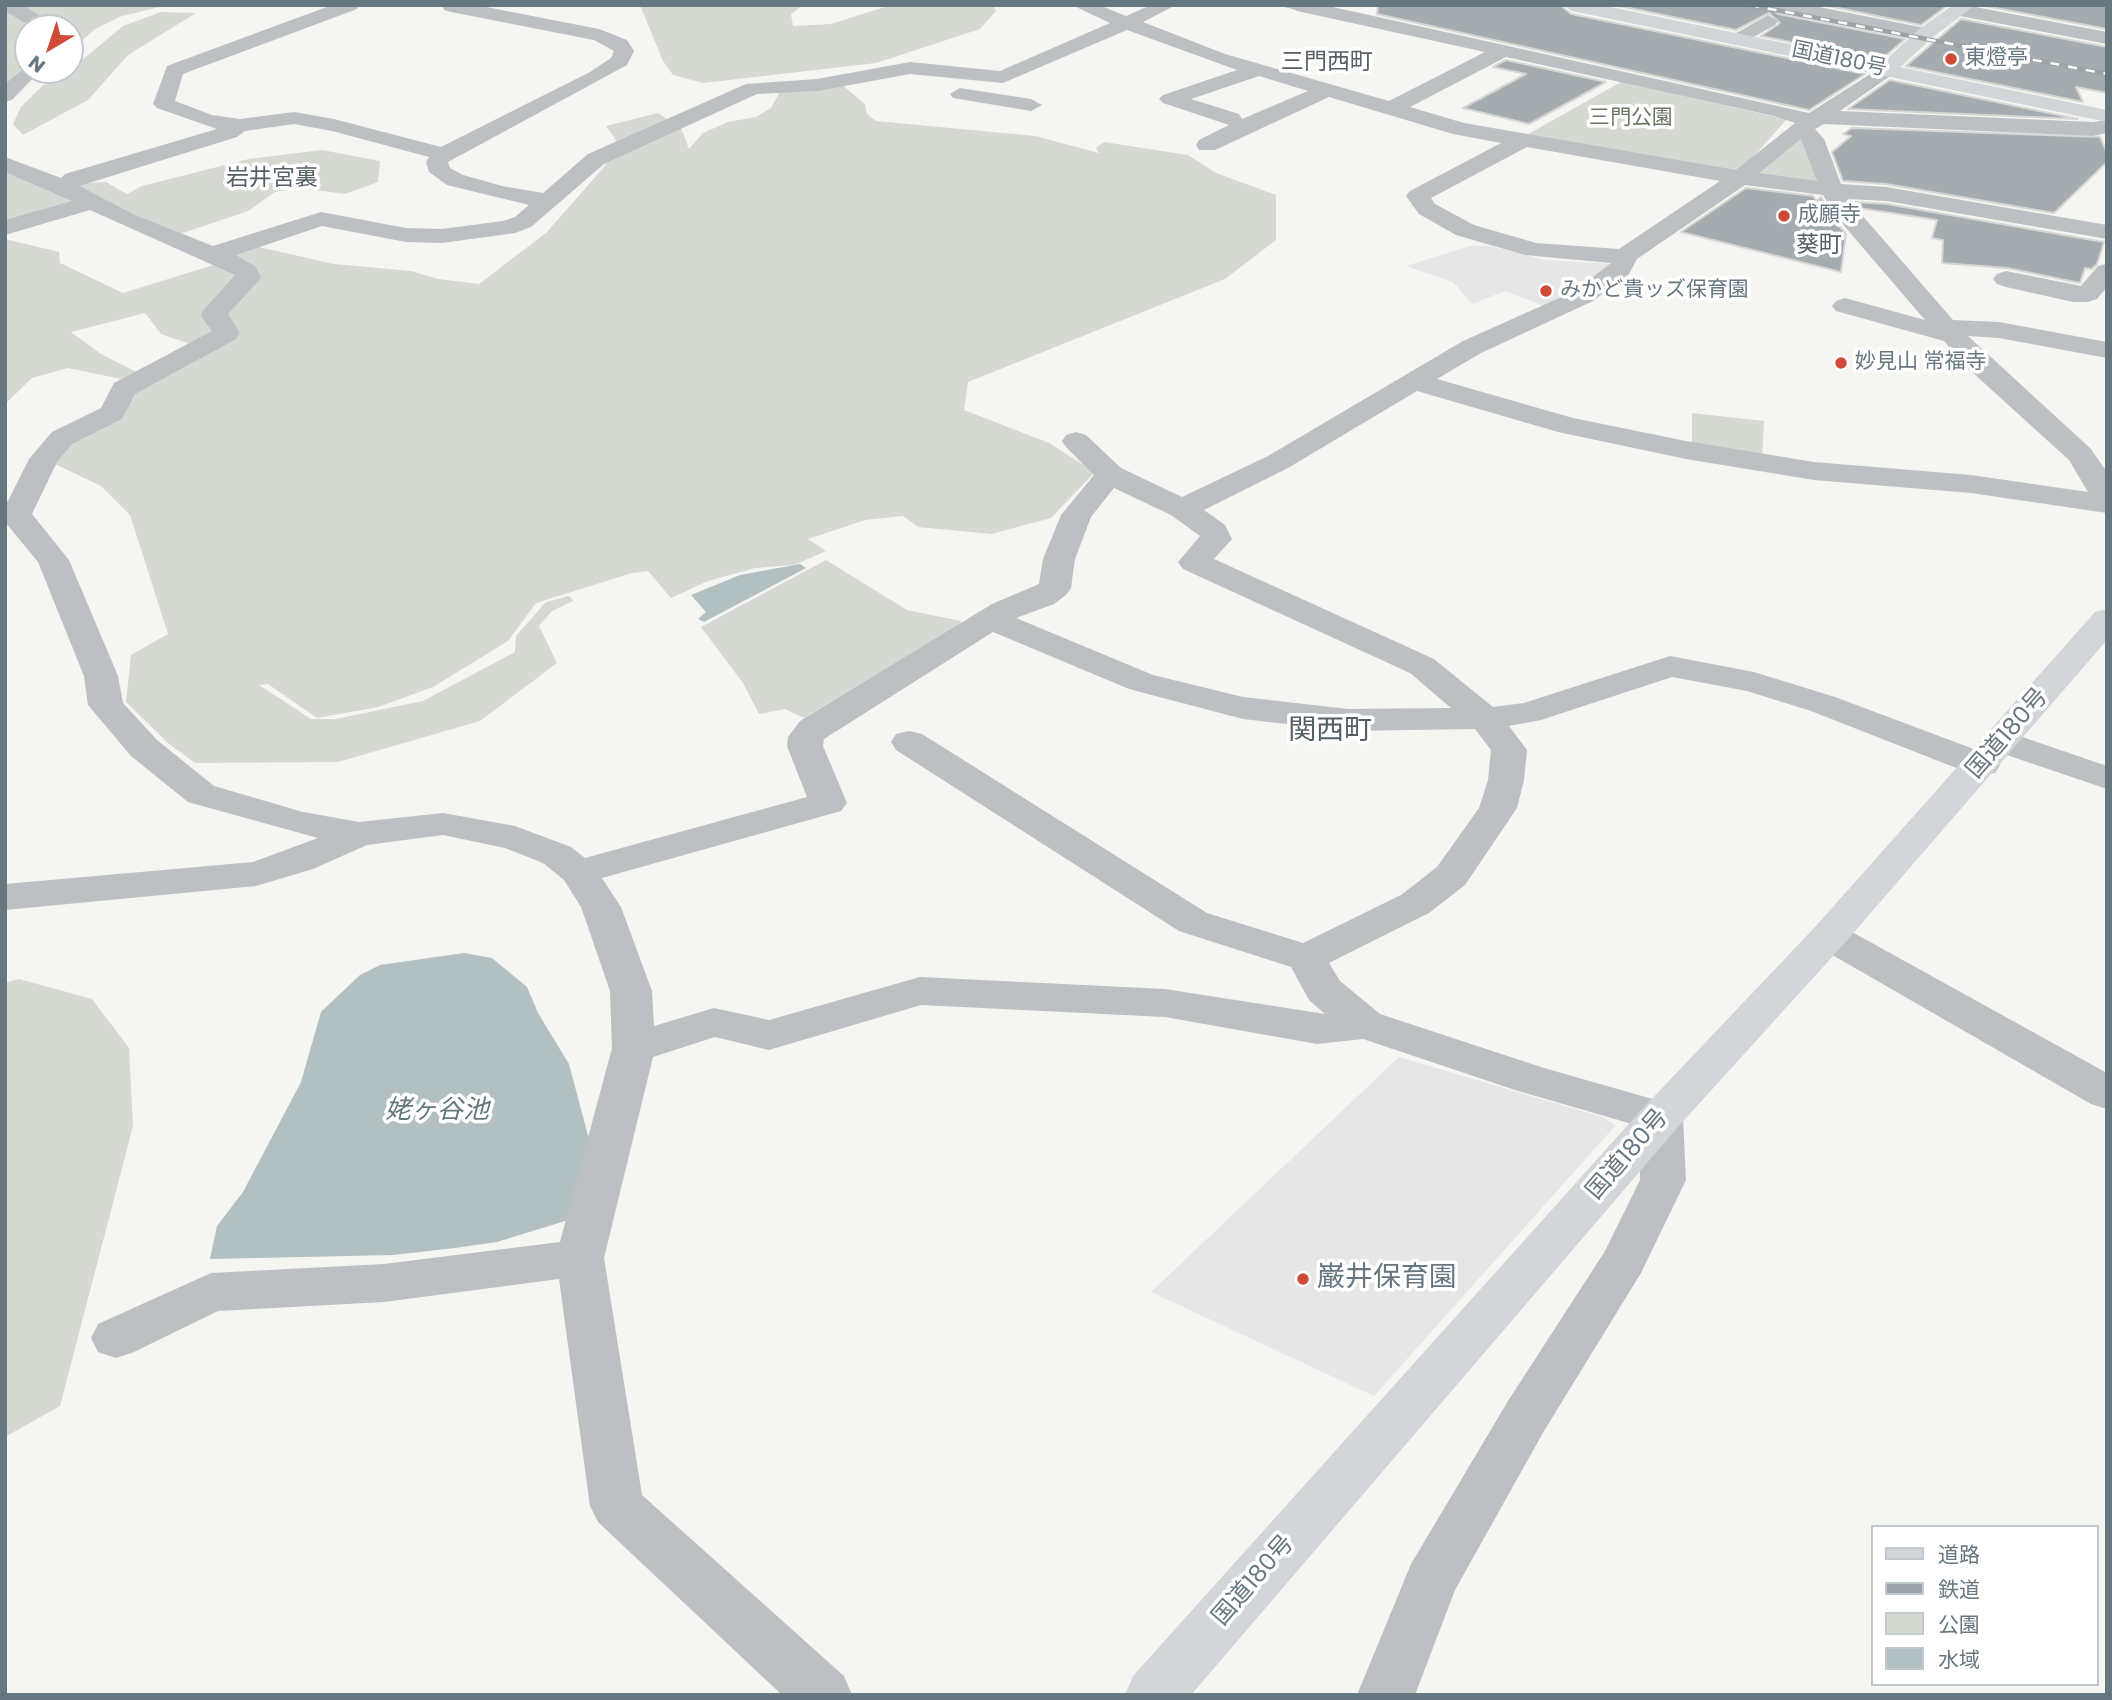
<!DOCTYPE html>
<html>
<head>
<meta charset="utf-8">
<style>
  body { margin:0 }
  #map { position:relative; width:2112px; height:1700px; overflow:hidden; background:#f5f5f2; font-family:Poppins,"Noto Sans JP",sans-serif }
  canvas { display:block }
  .frame { position:absolute; inset:0; border:7px solid #677780; pointer-events:none }
  .legend { position:absolute; left:1871px; top:1525px; width:228px; height:161px; box-sizing:border-box; background:#fff; border:2px solid #c2c9cc; margin:0; padding:9px 12px; list-style:none; font-size:21px; color:#677780 }
  .legend li { display:flex; align-items:center; gap:14px; height:35px }
  .legend b { width:35px; border:2px solid #c2c9cc }
  .north { position:absolute; left:14px; top:14px; width:70px; height:70px; box-sizing:border-box; background:#fff; border:2px solid #c2c9cc; border-radius:50%; rotate:219deg; font-size:19px; font-weight:700; line-height:28px; text-align:center; color:#677780 }
  .north::after { content:''; display:block; margin:auto; width:24px; height:32px; background:#d04b37; clip-path:polygon(50% 0,100% 100%,50% 72%,0 100%) }
</style>
</head>
<body>
<div id="map">
<canvas width="2112" height="1700"></canvas>
<div class="frame"></div>
<ul class="legend">
<li><b style="height:9px;background:#d2d6d9"></b>道路</li>
<li><b style="height:9px;background:#9ca3a7"></b>鉄道</li>
<li><b style="height:19px;background:#d5d9d1"></b>公園</li>
<li><b style="height:19px;background:#b3c0c2"></b>水域</li>
</ul>
<div class="north">N</div>
</div>
<script>
const g = document.querySelector('canvas').getContext('2d');
g.lineJoin = 'round';
function fillPath(path, color) {
  g.fillStyle = color;
  g.fill(path, 'evenodd');
}
function shape(rows) {
  const path = new Path2D();
  for (const r of rows) {
    path.moveTo(r[0], r[1]);
    for (let i = 2; i < r.length; i += 2) path.lineTo(r[i], r[i + 1]);
  }
  return path;
}
function trace(path, color, width, dash) {
  g.strokeStyle = color;
  g.lineWidth = width;
  g.lineCap = dash ? 'butt' : 'round';
  g.setLineDash(dash || []);
  g.stroke(path);
}
function write(font, color, halo, rows, align = 'center') {
  g.font = font + ' Poppins,"Noto Sans JP",sans-serif';
  g.lineWidth = 7;
  g.setLineDash([]);
  g.textBaseline = 'middle';
  g.strokeStyle = halo;
  g.fillStyle = color;
  for (const [text, x, y, turn = 0] of rows) {
    g.save();
    g.translate(x, y);
    g.rotate((+turn || 0) * Math.PI / 180);
    g.textAlign = isNaN(turn) ? turn : align;
    if (halo) g.strokeText(text, 0, 0);
    g.fillText(text, 0, 0);
    g.restore();
  }
}
fillPath(shape([
  [1470,246,1490,246,1545,260,1612,264,1606,274,1547,307,1505,291,1472,304,1453,282,1406,266],
  [1399,1057,1605,1118,1615,1126,1374,1396,1151,1292]
]), '#e5e6e5');
fillPath(shape([
  [5,5,168,5,122,16,95,29,76,46,81,57,70,59,70,28,28,28,28,64,5,88],
  [640,5,803,5,791,14,793,26,831,24,891,5,993,5,996,11,980,29,876,63,703,83,673,75,663,61],
  [161,12,196,13,128,55,88,100,23,135,13,124,21,107,42,86,70,70,123,26],
  [1621,82,1781,118,1786,120,1748,163,1735,172,1523,137],
  [840,83,865,104,867,114,876,121,1035,136,1099,153,1096,148,1104,142,1188,155,1216,173,1276,195,1276,240,1225,279,968,382,964,410,1049,443,1095,472,1051,518,991,534,918,527,903,516,865,520,808,539,826,551,794,565,755,568,708,581,671,598,648,571,632,573,536,603,508,641,433,687,378,707,317,718,268,684,259,685,311,719,335,719,423,701,515,652,516,636,546,602,569,596,573,601,552,611,539,626,557,663,480,721,338,762,195,763,168,743,126,702,131,655,168,634,130,515,101,486,55,464,67,442,127,395,234,332,221,314,255,277,223,254,250,245,334,264,411,271,438,279,479,284,546,233,605,166,616,140,606,126,658,113,681,128,689,149,703,133,728,122,756,117,771,108,779,93,773,90],
  [1798,139,1806,139,1818,185,1751,177],
  [322,150,380,161,378,182,345,194,300,188,275,192,248,211,174,236,99,202,5,231,5,169,84,183,106,182,127,194,142,186,249,159],
  [5,239,59,252,60,263,123,293,217,264,240,278,233,287,223,331,196,346,161,334,145,313,71,332,101,354,142,375,131,381,68,368,32,378,5,404],
  [1692,413,1764,421,1762,460,1692,447],
  [826,560,907,610,961,621,958,627,804,718,785,709,759,714,743,683,701,627],
  [19,979,92,999,129,1048,133,1126,60,1406,5,1437,5,983]
]), '#d5d9d1');
fillPath(shape([
  [800,564,806,568,704,622,698,619,706,612,691,595,740,575],
  [464,953,492,958,527,987,538,1013,569,1064,590,1143,575,1218,497,1242,455,1248,393,1255,210,1259,217,1226,243,1192,301,1082,321,1012,360,975,380,965]
]), '#b3c0c2');
fillPath(shape([
  [1277,5,1289,5,1310,11,1307,13,1277,5]
]), '#b3c0c2');
const building = shape([
  [1378,5,1560,5,1571,14,1865,74,1809,110,1377,14,1378,5],
  [1615,5,1767,5,1778,14,1905,39,1881,60,1761,36,1780,23,1769,13,1736,30,1615,5],
  [1824,5,1948,5,1921,25,1824,5],
  [1980,5,2107,5,2107,29,1980,5],
  [1961,19,2107,47,2107,93,2076,87,2083,102,1906,66,1961,19],
  [1506,60,1606,82,1529,124,1463,108,1526,74,1493,67,1506,60],
  [1890,80,2078,119,1848,109,1890,80],
  [1852,128,2100,137,2107,153,2107,162,2054,213,1886,184,1843,181,1832,152,1851,136,1843,134,1852,128],
  [1746,188,1813,196,1817,201,1821,197,1824,202,1818,201,1846,234,1841,272,1681,232,1746,188],
  [1854,202,1887,204,2104,242,2097,264,2092,269,2085,268,2080,283,2007,268,1942,263,1943,240,1932,238,1937,220,1859,208,1854,202]
]);
fillPath(building, '#a4acb0');
trace(building, '#d6d6d4', 2);
fillPath(shape([
  [5,5,23,5,58,28,34,28,5,11,5,5],
  [332,5,359,5,357,9,183,74,175,101,212,115,240,119,294,112,334,119,441,147,590,72,611,58,614,51,594,40,451,12,444,10,442,5,476,5,599,29,627,40,634,51,627,65,448,162,450,168,463,175,502,186,543,193,588,154,746,84,817,79,910,62,1000,71,1110,23,1072,5,1099,5,1126,16,1151,5,1176,5,1143,22,1225,54,1389,101,1485,52,1297,11,1288,5,1324,5,1809,113,1886,64,1896,70,1893,74,1840,111,2093,122,2107,120,2107,133,2093,136,1824,124,1815,129,1824,139,1841,184,1886,187,2107,225,2107,239,1887,201,1848,199,1953,320,1999,322,2107,342,2107,358,1999,338,1968,336,2090,448,2107,472,2107,513,1971,493,1814,480,1686,459,1558,432,1417,391,1288,468,1204,510,1225,525,1232,539,1214,559,1434,659,1493,707,1524,703,1670,656,1754,672,1835,697,1995,757,2000,765,1995,773,1982,776,1969,773,1811,711,1747,691,1672,677,1541,720,1509,726,1527,750,1524,780,1517,808,1465,885,1429,913,1329,963,1340,981,1380,1014,1544,1068,1677,1106,1683,1117,1686,1180,1641,1273,1544,1431,1455,1590,1415,1695,1357,1695,1411,1564,1508,1401,1605,1251,1640,1180,1639,1126,1515,1090,1363,1039,1317,1044,1165,1017,921,1005,769,1050,715,1037,653,1057,604,1258,642,1495,844,1676,852,1695,782,1695,598,1522,590,1506,559,1279,384,1302,218,1311,134,1352,116,1358,98,1352,91,1338,98,1324,211,1273,384,1264,560,1242,612,1048,610,991,581,907,564,880,543,863,505,848,443,835,367,845,313,869,256,886,5,910,5,884,253,862,318,838,188,802,131,756,88,705,84,676,38,562,5,522,5,500,8,501,29,459,52,432,101,408,114,383,212,331,201,316,202,312,235,275,90,210,5,235,5,220,72,201,5,172,5,157,61,178,65,174,217,129,157,108,153,104,167,66,332,5],
  [1127,30,1237,70,1163,95,1159,99,1163,103,1229,125,1199,140,1196,145,1199,150,1215,150,1329,97,1453,134,1501,143,1410,191,1406,196,1419,214,1456,235,1525,255,1611,263,1575,291,1463,341,1268,456,1182,497,1121,468,1086,435,1076,432,1066,435,1062,441,1066,447,1094,475,1061,515,1043,559,1039,584,992,604,800,721,788,737,787,746,807,797,585,858,571,847,515,826,443,813,359,822,303,812,214,786,157,740,123,703,118,676,69,560,32,514,57,462,72,444,122,419,135,394,236,339,240,333,228,314,261,278,256,267,236,255,322,226,406,242,442,243,515,233,531,227,604,164,757,94,817,91,910,74,1003,83,1127,30],
  [1506,57,1774,116,1795,123,1736,170,1464,123,1410,107,1506,57],
  [1259,76,1308,91,1242,119,1239,114,1191,99,1259,76],
  [294,124,332,131,429,157,426,162,429,172,447,185,529,205,515,217,503,221,442,229,406,228,321,212,213,246,135,215,79,186,237,137,245,131,294,124],
  [1801,139,1817,181,1759,173,1797,142,1801,139],
  [1527,147,1720,181,1619,249,1536,243,1474,225,1435,204,1431,198,1527,147],
  [1745,185,1823,195,1834,214,1925,320,1845,298,1836,301,1832,306,1836,311,1944,341,1962,363,2069,460,2088,492,1971,475,1814,462,1686,441,1573,418,1437,379,1481,353,1593,301,1629,274,1637,259,1745,185],
  [1114,488,1171,515,1200,536,1178,562,1183,569,1410,673,1451,708,1348,709,1243,697,1153,675,1016,618,1054,604,1066,595,1071,588,1075,559,1091,517,1114,488],
  [993,632,1129,689,1243,719,1348,731,1475,729,1491,750,1488,780,1479,808,1437,867,1401,895,1303,943,1207,913,922,734,909,731,896,734,891,742,896,750,1179,931,1291,967,1309,1000,1325,1014,1165,989,920,977,769,1020,714,1008,654,1026,652,991,621,907,602,878,841,811,847,803,823,746,824,739,993,632],
  [1770,5,1809,5,1925,28,1935,34,1925,40,1779,11,1770,5],
  [1965,5,2107,32,2107,44,1960,16,1951,10,1953,6,1965,5],
  [1768,15,1778,21,1775,25,1743,43,1736,45,1726,39,1768,15],
  [28,65,28,70,41,70,12,100,5,102,5,84,28,65],
  [960,88,1031,99,1042,105,1031,111,953,98,950,94,960,88],
  [2107,264,2107,287,2097,299,2088,302,2073,302,2006,287,1997,284,1993,279,1997,274,2006,271,2081,286,2098,266,2107,264],
  [2002,730,2107,766,2107,789,1989,749,1984,741,1989,733,2002,730],
  [1829,923,1843,927,2107,1073,2107,1109,2091,1104,1815,945,1809,936,1815,927,1829,923]
]), '#bcc0c3');
fillPath(shape([
  [1953,5,1975,5,1932,38,1893,74,1879,74,1876,70,1879,66,1918,30,1953,5]
]), '#d2d6d9');
fillPath(shape([
  [1563,5,1601,5,2107,110,2107,122,1572,11,1563,5],
  [2107,609,2107,640,1843,945,1677,1128,1191,1695,1125,1695,1133,1676,1645,1106,1815,927,2095,612,2107,609]
]), '#d2d6d9');
const rail = shape([
  [1750,5,2107,74]
]);
trace(rail, '#9ca3a7', 4.5);
trace(rail, '#fff', 2.5, [9]);
for (const [x, y, r, color] of [
  [1951,59,7,"#d04b37"],
  [1784,216,7,"#d04b37"],
  [1546,291,7,"#d04b37"],
  [1841,363,7,"#d04b37"],
  [1303,1279,7,"#d04b37"]
]) {
  const dot = new Path2D();
  dot.arc(x, y, r, 0, 2 * Math.PI);
  g.fillStyle = color;
  g.fill(dot);
  trace(dot, '#fff', 2.5);
}
write('21px', '#677780', '#fff', [
  ["東燈亭",1965,59],
  ["成願寺",1798,216],
  ["みかど貴ッズ保育園",1560,291],
  ["妙見山 常福寺",1855,363]
], 'left');
write('21px', '#677780', '#fff', [
  ["国道180号",1839,60,12]
]);
write('21px', '#6b7765', '#fff', [
  ["三門公園",1631,119]
]);
write('23px', '#546066', '#fff', [
  ["三門西町",1327,63],
  ["岩井宮裏",272,179],
  ["葵町",1819,246]
]);
write('24px', '#677780', '#fff', [
  ["国道180号",2008,734,-49],
  ["国道180号",1628,1155,-49],
  ["国道180号",1254,1581,-49]
]);
write('italic 26px', '#63787c', '#fff', [
  ["姥ヶ谷池",437,1111]
]);
write('28px', '#546066', '#fff', [
  ["関西町",1330,732]
]);
write('28px', '#677780', '#fff', [
  ["巌井保育園",1317,1279]
], 'left');
</script>
</body>
</html>
